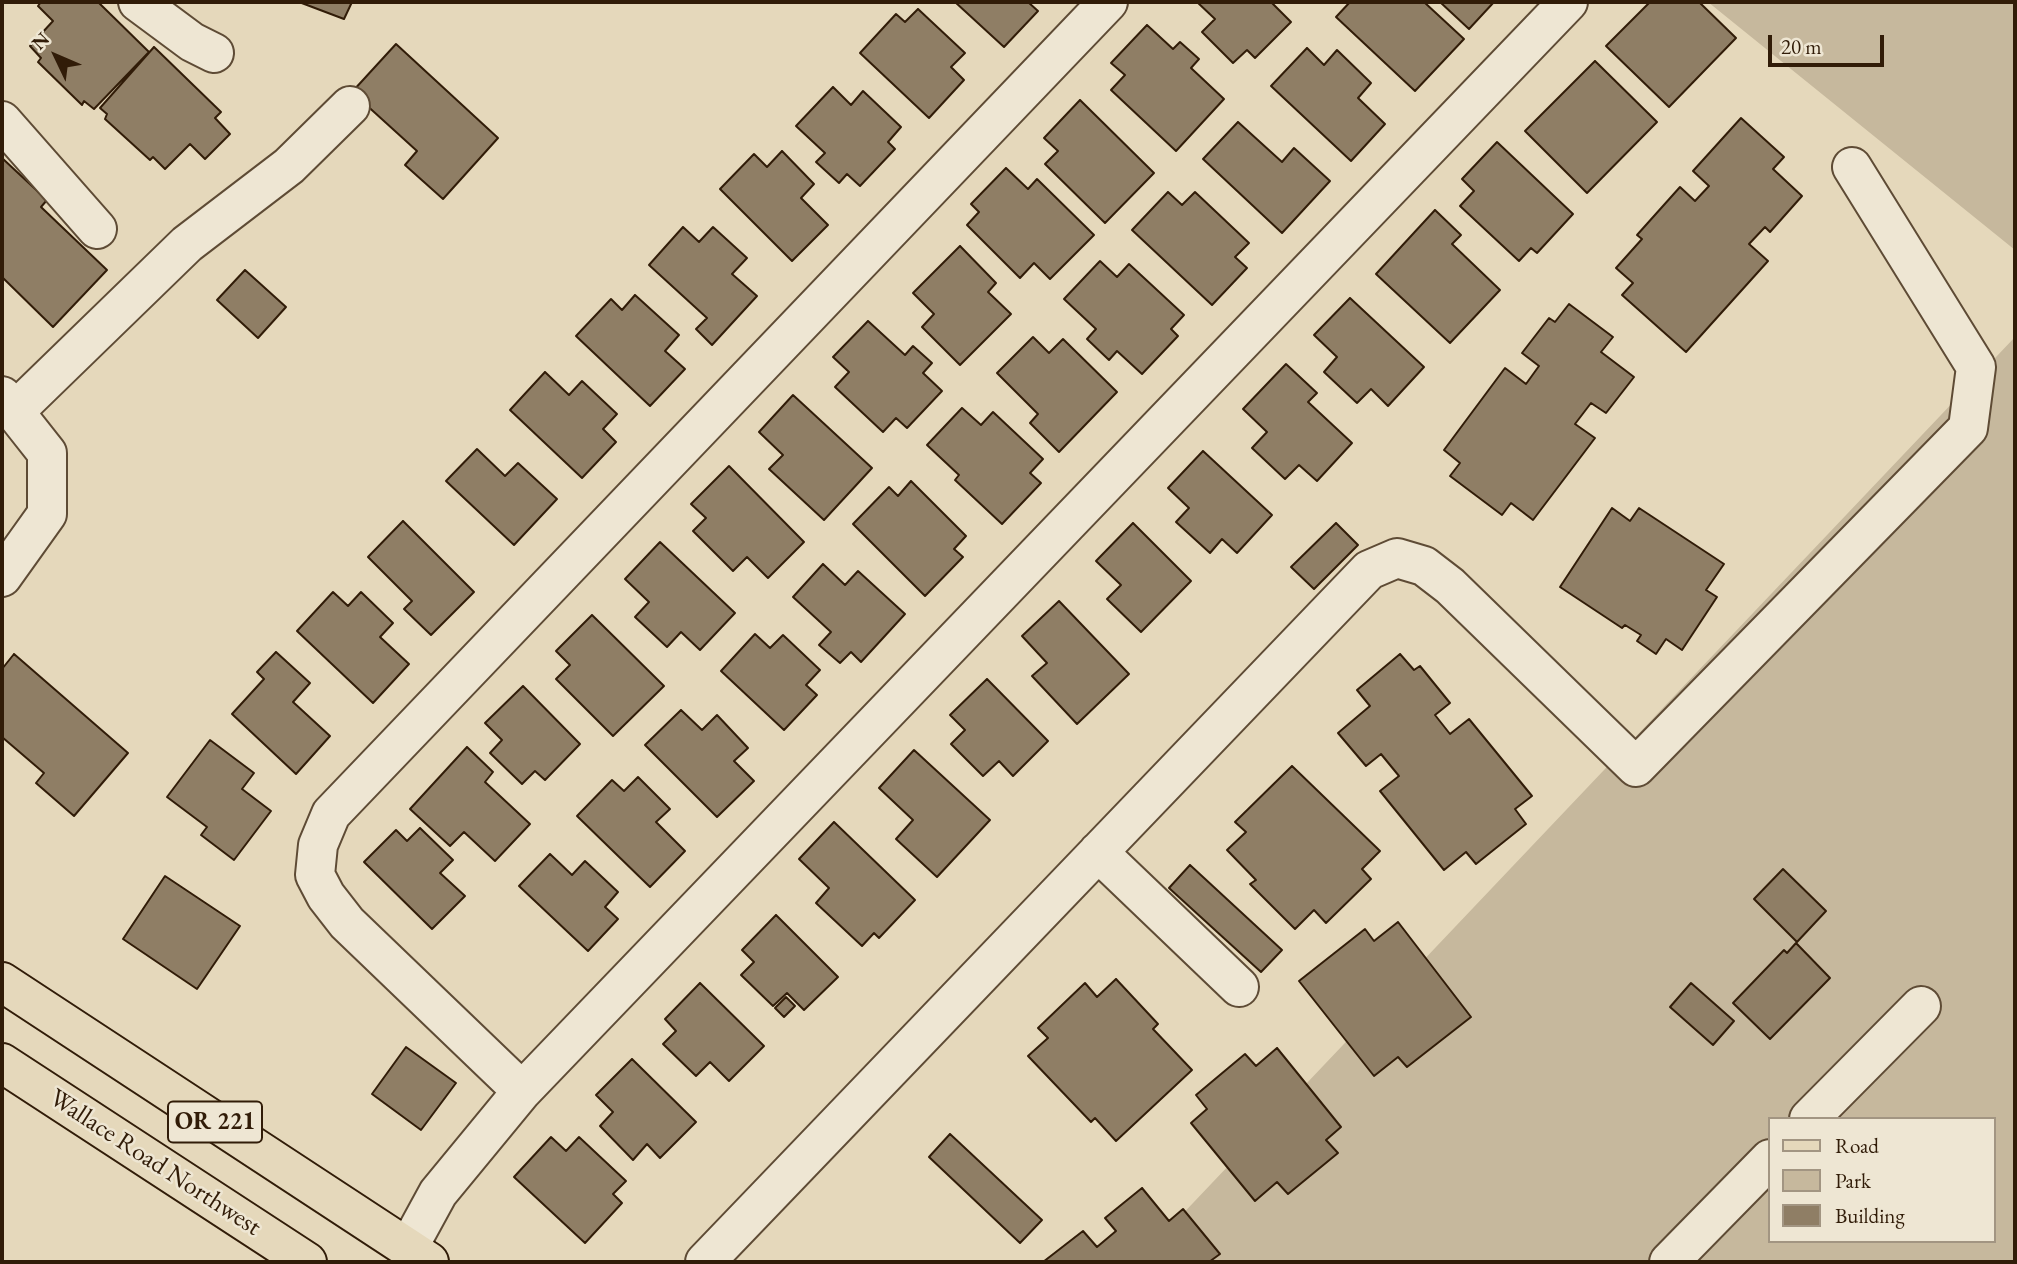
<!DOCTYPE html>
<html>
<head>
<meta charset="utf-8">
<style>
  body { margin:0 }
  #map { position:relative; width:2017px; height:1264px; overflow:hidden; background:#e5d8bb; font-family:"EB Garamond",serif }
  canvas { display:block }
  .frame { position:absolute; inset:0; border:4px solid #311c08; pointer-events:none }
  .legend { position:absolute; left:1768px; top:1117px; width:228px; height:126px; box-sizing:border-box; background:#eee6d3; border:2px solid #a29582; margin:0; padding:9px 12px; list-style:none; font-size:21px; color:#311c08 }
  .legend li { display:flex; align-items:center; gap:14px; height:35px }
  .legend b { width:35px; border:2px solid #a29582 }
  .north { position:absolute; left:21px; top:21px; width:70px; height:70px; -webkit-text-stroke:5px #eee6d3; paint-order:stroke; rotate:314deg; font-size:19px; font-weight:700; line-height:28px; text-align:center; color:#311c08 }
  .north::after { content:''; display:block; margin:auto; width:24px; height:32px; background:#311c08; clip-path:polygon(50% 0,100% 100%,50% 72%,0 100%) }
  .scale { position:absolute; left:1768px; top:35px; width:116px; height:32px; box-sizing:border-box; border:4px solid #311c08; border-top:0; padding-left:9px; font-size:21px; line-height:24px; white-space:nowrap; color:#311c08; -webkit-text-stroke:5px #eee6d3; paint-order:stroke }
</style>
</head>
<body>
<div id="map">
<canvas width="2017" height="1264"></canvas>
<div class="frame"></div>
<ul class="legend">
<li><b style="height:9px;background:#e5d8bb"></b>Road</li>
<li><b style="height:19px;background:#c6b89d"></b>Park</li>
<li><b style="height:19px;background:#8f7e65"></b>Building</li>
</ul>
<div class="north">N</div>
<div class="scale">20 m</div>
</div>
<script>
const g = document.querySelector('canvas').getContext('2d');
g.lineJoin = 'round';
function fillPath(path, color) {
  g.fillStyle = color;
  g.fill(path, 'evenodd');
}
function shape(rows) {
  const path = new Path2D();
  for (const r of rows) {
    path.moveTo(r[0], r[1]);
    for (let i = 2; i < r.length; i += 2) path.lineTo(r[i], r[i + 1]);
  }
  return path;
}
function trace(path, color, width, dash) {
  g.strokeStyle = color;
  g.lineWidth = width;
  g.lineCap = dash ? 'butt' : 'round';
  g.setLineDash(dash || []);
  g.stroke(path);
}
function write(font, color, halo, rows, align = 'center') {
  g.font = font + ' "EB Garamond",serif';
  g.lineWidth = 5;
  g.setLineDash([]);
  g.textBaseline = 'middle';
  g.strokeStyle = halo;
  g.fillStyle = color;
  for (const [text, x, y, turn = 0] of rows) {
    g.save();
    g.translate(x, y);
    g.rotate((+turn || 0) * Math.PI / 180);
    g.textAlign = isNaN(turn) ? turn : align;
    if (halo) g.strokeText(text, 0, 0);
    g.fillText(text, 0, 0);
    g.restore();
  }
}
fillPath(shape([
  [1708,2,2015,2,2015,250],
  [2015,337,2015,1262,1137,1262],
  [1770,1119,1994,1119,1994,1241,1770,1241]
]), '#c6b89d');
const building = shape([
  [41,2,98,2,149,52,94,109,84,101,82,105,38,62,41,58,30,46,53,21,38,6,41,2],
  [299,2,352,2,344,19,299,2],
  [955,2,1028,2,1038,11,1004,47,955,2],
  [1197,2,1271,2,1291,22,1255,58,1247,50,1233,63,1202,32,1215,19,1197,2],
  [1350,2,1424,2,1464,39,1415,91,1336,17,1350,2],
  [1440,2,1494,2,1469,29,1440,2],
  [1650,2,1699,2,1736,38,1669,107,1606,46,1650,2],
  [918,9,965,53,951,67,964,80,929,118,860,53,896,14,905,22,918,9],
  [1147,25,1173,49,1180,42,1199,59,1191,68,1224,99,1176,151,1111,90,1125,75,1111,63,1147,25],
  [396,44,498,138,443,199,405,165,417,151,352,92,396,44],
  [154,47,221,112,215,118,230,134,205,159,190,144,165,169,153,157,150,160,105,119,107,114,100,108,154,47],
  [1307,48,1324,65,1337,50,1371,83,1358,98,1385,124,1351,161,1271,86,1307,48],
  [1595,61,1657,122,1587,193,1525,131,1595,61],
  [833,87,851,105,863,91,901,127,888,142,895,149,860,186,847,174,839,183,816,162,825,153,796,126,833,87],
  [1080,100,1154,173,1105,223,1045,164,1058,151,1044,138,1080,100],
  [1741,118,1784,157,1773,169,1802,196,1770,232,1765,227,1749,244,1768,261,1686,352,1622,295,1633,283,1616,268,1642,239,1637,235,1680,187,1695,201,1709,186,1693,171,1741,118],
  [1238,122,1282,162,1294,148,1330,181,1282,233,1203,159,1238,122],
  [1497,142,1573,214,1537,253,1531,248,1519,261,1460,206,1474,191,1462,179,1497,142],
  [782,151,814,184,801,198,828,225,792,261,720,189,754,154,767,167,782,151],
  [2,158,47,200,41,207,107,270,53,327,2,277,2,158],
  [1006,168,1028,189,1037,179,1094,235,1050,279,1034,263,1020,278,967,225,979,212,971,204,1006,168],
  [1168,192,1182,205,1195,192,1249,243,1235,257,1247,268,1212,305,1132,230,1168,192],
  [1435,210,1461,235,1452,244,1500,290,1450,343,1376,274,1435,210],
  [683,227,699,242,713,227,747,258,732,274,757,296,712,345,696,329,707,318,649,265,683,227],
  [960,246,996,283,988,292,1011,314,960,365,922,327,934,314,913,293,960,246],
  [1100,261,1117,277,1129,264,1184,315,1171,329,1178,336,1142,374,1117,351,1109,360,1087,339,1096,329,1064,299,1100,261],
  [245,270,286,307,258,338,217,300,245,270],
  [635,295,679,335,665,351,685,369,650,406,576,336,611,299,622,310,635,295],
  [1350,298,1424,367,1388,406,1371,389,1357,403,1324,372,1337,357,1314,335,1350,298],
  [1569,304,1613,337,1601,352,1634,377,1606,413,1591,403,1575,424,1595,438,1533,520,1511,503,1502,515,1450,476,1460,463,1444,450,1505,368,1526,384,1539,366,1522,353,1549,318,1555,322,1569,304],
  [868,321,905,355,913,346,932,363,923,373,942,391,907,428,896,418,883,432,835,387,849,372,833,357,868,321],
  [1033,337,1049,353,1063,339,1117,392,1059,452,1030,423,1038,414,997,373,1033,337],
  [1286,364,1317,393,1308,402,1352,443,1317,481,1299,465,1285,479,1252,448,1267,432,1243,409,1286,364],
  [545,372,569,395,582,381,617,414,603,429,616,442,582,478,510,410,545,372],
  [793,395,872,468,824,520,769,469,783,455,759,432,793,395],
  [962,408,981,425,993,412,1043,459,1030,473,1041,483,1002,524,955,480,959,475,927,445,962,408],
  [477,449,505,476,518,463,557,499,514,545,446,481,477,449],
  [1203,451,1272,515,1237,553,1222,539,1210,553,1176,522,1189,508,1168,488,1203,451],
  [729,466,804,542,768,578,747,557,733,571,693,531,706,518,691,504,729,466],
  [911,481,966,536,954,549,963,557,925,596,853,524,889,487,898,496,911,481],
  [1612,508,1630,521,1639,508,1724,564,1706,590,1717,597,1682,650,1666,639,1656,654,1637,641,1641,635,1625,625,1622,628,1560,587,1612,508],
  [403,521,474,592,431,635,404,609,412,601,368,557,403,521],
  [1133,523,1191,581,1141,632,1107,599,1121,585,1096,561,1133,523],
  [1336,523,1358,545,1314,589,1291,567,1336,523],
  [660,542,735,613,700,650,681,632,667,647,635,617,649,602,625,579,660,542],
  [823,564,845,585,858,571,905,614,861,662,851,652,840,663,819,645,831,632,793,597,823,564],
  [333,592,348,606,361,592,393,623,380,637,409,664,373,703,297,631,333,592],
  [1059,601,1129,674,1077,724,1032,676,1047,663,1022,636,1059,601],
  [592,615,664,686,613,736,556,679,570,665,556,651,592,615],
  [755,634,770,648,783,635,820,670,806,685,817,695,784,730,721,671,755,634],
  [276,652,310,683,293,702,330,736,296,774,232,714,264,679,257,672,276,652],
  [14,654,128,753,74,816,36,783,44,773,2,737,2,669,14,654],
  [1400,654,1414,670,1420,666,1450,703,1435,715,1450,734,1469,719,1532,796,1515,809,1526,824,1476,864,1466,852,1444,870,1380,791,1399,776,1381,754,1366,766,1338,733,1370,706,1357,690,1400,654],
  [987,679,1048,741,1013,776,999,761,983,776,951,744,965,730,950,715,987,679],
  [523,686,580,744,545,780,535,771,522,784,490,753,502,740,485,723,523,686],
  [681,710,702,730,717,715,748,748,734,761,754,781,717,817,645,745,681,710],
  [210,740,254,773,242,789,271,811,234,860,201,835,207,827,167,797,210,740],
  [467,747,493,772,485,782,530,824,495,861,464,832,450,846,410,809,467,747],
  [914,750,990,820,937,877,896,839,913,820,879,788,914,750],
  [1292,766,1380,851,1362,869,1371,879,1326,923,1314,910,1295,929,1250,884,1256,880,1227,850,1246,832,1235,822,1292,766],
  [638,777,670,809,656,822,685,851,650,887,577,816,612,780,624,791,638,777],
  [834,822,915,900,879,938,874,933,862,946,816,903,829,888,799,859,834,822],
  [420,828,453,860,440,873,465,896,432,929,364,862,396,830,407,841,420,828],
  [550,854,572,875,585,861,618,892,605,907,618,919,588,951,519,886,550,854],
  [1190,865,1282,950,1261,972,1169,888,1190,865],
  [1783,869,1826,911,1797,942,1754,899,1783,869],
  [165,876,240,926,197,989,123,939,165,876],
  [776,915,838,977,804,1010,787,993,773,1006,741,975,754,962,742,950,776,915],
  [1398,922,1471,1017,1407,1067,1398,1057,1374,1076,1299,981,1365,929,1374,941,1398,922],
  [1796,943,1830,978,1770,1039,1733,1003,1784,950,1787,953,1796,943],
  [1116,979,1158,1024,1153,1029,1192,1070,1116,1141,1095,1118,1091,1122,1028,1056,1048,1038,1038,1028,1085,983,1097,997,1116,979],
  [700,983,764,1046,729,1081,710,1062,696,1076,663,1044,676,1031,665,1019,700,983],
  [1691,983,1734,1021,1713,1045,1670,1007,1691,983],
  [786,997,795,1006,784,1017,775,1008,786,997],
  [406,1047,456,1083,421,1130,372,1094,406,1047],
  [1277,1048,1341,1127,1326,1140,1338,1153,1288,1194,1277,1182,1255,1201,1191,1123,1207,1109,1196,1095,1245,1054,1256,1066,1277,1048],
  [632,1059,696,1122,660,1158,647,1144,633,1160,600,1126,613,1112,596,1095,632,1059],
  [950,1134,1042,1220,1020,1243,929,1157,950,1134],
  [551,1137,566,1151,579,1137,626,1181,613,1194,622,1203,585,1243,514,1177,551,1137],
  [1142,1188,1169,1221,1183,1209,1220,1254,1209,1262,1043,1262,1083,1231,1097,1247,1116,1231,1105,1218,1142,1188]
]);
fillPath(building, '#8f7e65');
trace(building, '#311c08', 2);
const minor = shape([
  [138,2,192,42,214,53],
  [2,121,97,229],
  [2,396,47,453,47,514,2,577],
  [14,412,187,244,289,166,350,106],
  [1098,852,1239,987],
  [522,1091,347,923,326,896,315,875,318,845,331,814,1108,2],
  [1809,1119,1921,1006],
  [408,1248,438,1193,522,1091,1568,2],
  [705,1262,1369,570,1397,558,1424,566,1450,586,1636,767,1968,428,1976,367,1852,167],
  [1669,1262,1770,1159]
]);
const major = shape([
  [2,982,429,1262],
  [2,1063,307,1262]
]);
trace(minor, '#5e4b35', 42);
trace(major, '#311c08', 42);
trace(minor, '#eee6d3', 38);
trace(major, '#e5d8bb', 38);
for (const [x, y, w] of [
  [215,1122,94]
]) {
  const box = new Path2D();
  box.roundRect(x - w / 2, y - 20.5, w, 41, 5);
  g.fillStyle = '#eee6d3';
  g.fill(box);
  trace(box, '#311c08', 2);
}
write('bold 24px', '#311c08', null, [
  ["OR 221",215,1122]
]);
write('26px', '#311c08', '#eee6d3', [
  ["Wallace Road Northwest",155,1163,33]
]);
</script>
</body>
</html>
